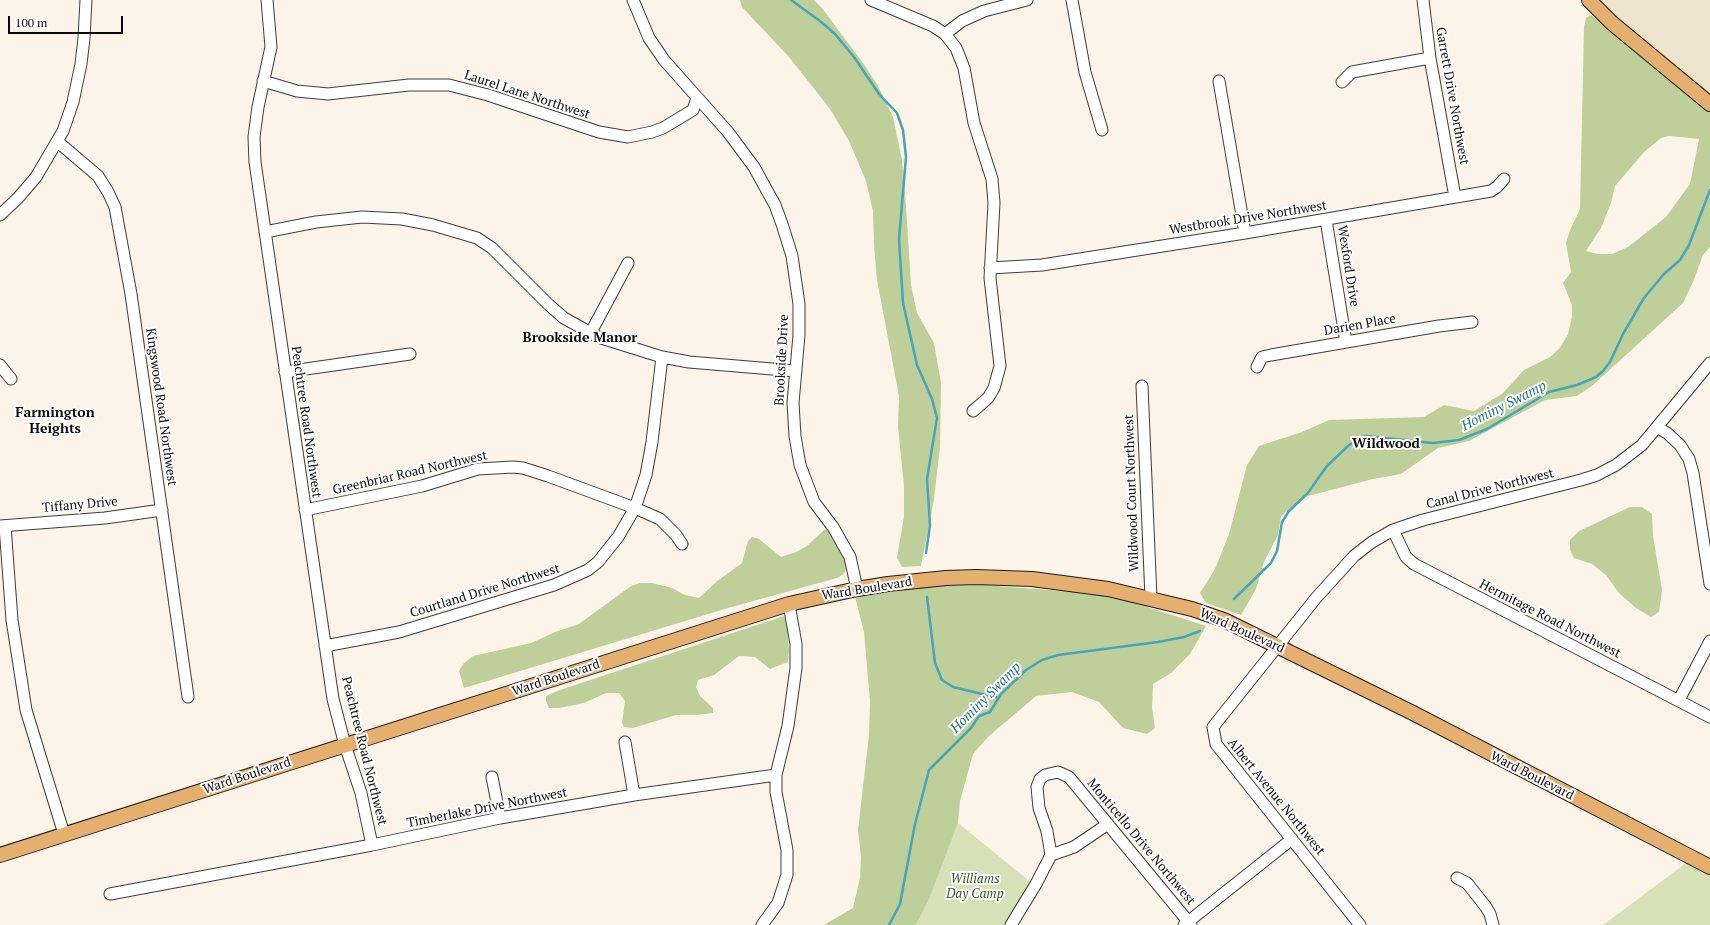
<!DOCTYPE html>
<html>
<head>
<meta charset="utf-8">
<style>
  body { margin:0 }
  #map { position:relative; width:1710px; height:925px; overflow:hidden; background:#fcf4e9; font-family:"PT Serif",serif }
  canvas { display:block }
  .scale { position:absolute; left:8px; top:16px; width:115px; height:18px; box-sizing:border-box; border:2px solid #0a0a0a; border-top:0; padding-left:5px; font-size:12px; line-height:14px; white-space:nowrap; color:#0a0a0a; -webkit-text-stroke:3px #fff; paint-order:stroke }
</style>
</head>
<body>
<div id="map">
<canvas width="1710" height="925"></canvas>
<div class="scale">100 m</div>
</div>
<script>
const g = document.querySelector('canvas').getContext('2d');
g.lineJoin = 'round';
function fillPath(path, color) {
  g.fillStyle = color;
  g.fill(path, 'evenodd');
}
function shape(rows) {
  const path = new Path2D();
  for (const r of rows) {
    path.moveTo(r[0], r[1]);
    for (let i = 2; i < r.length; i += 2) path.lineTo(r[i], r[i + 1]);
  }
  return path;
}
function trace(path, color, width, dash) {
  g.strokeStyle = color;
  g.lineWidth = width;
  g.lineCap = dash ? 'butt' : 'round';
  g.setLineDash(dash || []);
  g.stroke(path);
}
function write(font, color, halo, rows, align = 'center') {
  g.font = font + ' "PT Serif",serif';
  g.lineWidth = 4;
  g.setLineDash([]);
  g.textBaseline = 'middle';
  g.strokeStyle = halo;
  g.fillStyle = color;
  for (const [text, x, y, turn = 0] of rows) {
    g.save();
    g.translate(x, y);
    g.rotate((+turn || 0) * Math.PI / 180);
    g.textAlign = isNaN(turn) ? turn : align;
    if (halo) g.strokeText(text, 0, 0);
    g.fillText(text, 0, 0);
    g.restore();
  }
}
fillPath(shape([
  [1596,0,1710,0,1710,95,1616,20]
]), '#eee4cd');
fillPath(shape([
  [958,823,1033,884,1007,925,916,925,930,897],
  [1686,863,1710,875,1710,925,1603,925]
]), '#d6e1b8');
fillPath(shape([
  [740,0,814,0,822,8,863,63,877,84,893,117,902,160,906,206,911,285,917,313,934,343,941,383,940,447,934,499,921,566,902,567,897,558,904,517,904,486,898,427,899,396,877,280,874,245,873,211,866,181,849,141,830,109,789,57,742,7],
  [1590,15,1619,34,1702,102,1710,112,1710,247,1703,255,1693,282,1683,303,1593,385,1577,396,1545,400,1469,441,1438,448,1401,474,1373,479,1304,497,1281,516,1278,535,1264,562,1256,589,1241,615,1206,603,1200,593,1215,569,1229,534,1247,465,1259,446,1302,432,1329,420,1424,417,1444,405,1474,411,1503,393,1524,370,1550,357,1560,348,1568,334,1572,317,1572,305,1563,283,1571,272,1566,243,1570,230,1580,209,1584,27,1586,18],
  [1669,136,1699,139,1690,184,1666,217,1628,247,1612,254,1598,254,1586,251,1601,228,1611,203,1615,186,1644,152,1661,138],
  [1630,507,1642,507,1652,514,1653,536,1662,590,1659,612,1651,617,1636,608,1619,593,1606,575,1592,564,1574,558,1570,550,1570,540,1579,531],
  [828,529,848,564,844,574,837,578,728,608,464,688,459,671,463,664,473,656,531,643,555,632,579,624,631,586,640,583,652,583,672,588,685,595,699,598,716,582,742,563,748,541,752,537,759,539,781,557,796,552,807,546,824,530],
  [983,585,1090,593,1135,603,1206,626,1190,654,1171,673,1153,684,1152,708,1155,728,1147,734,1123,728,1099,702,1072,692,1036,696,989,736,973,754,960,801,958,823,930,897,916,925,824,925,853,908,860,878,861,857,858,830,869,735,870,701,864,632,855,597,934,586],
  [784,616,787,623,789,650,788,662,770,669,755,657,739,656,714,675,698,680,696,687,700,696,713,708,713,713,697,715,676,715,633,728,624,727,622,723,625,701,619,693,606,693,584,703,559,708,549,708,546,701,546,696,560,690]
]), '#becf9a');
trace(shape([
  [791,0,820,21,835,34,854,57,879,94,897,113,903,130,906,157,899,239,903,303,917,365,932,399,937,418,927,479,930,525,926,553],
  [927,597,935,663,942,680,953,687,999,698],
  [1234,599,1271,563,1277,551,1282,522,1289,511,1307,494,1327,466,1348,446,1358,439,1366,436,1433,443,1459,440,1487,429,1549,392,1577,385,1596,377,1603,371,1610,362,1623,334,1644,298,1664,274,1680,260,1689,245,1710,190],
  [889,925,900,904,915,824,929,770,971,728,979,716,990,712,1001,694,1026,670,1042,660,1058,655,1158,642,1184,637,1200,631]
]), '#46a5b9', 2.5);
const minor = shape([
  [267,0,271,47,258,107,254,137,255,162,333,699,345,745,361,793,372,845],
  [633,0,649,38,664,60,728,132,754,167,775,205,782,224,792,256,799,304,799,335,793,403,795,436,800,465,814,502,833,527,850,557,857,589],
  [871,0,933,26,945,34,956,48,964,68,974,123,992,179,994,203,990,278,1000,366,994,388,988,398,973,411],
  [1072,0,1085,72,1102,130],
  [1423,0,1430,58,1455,197],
  [945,34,962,21,984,11,1027,0],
  [263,81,297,91,328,94,409,85,449,85,488,95,599,132,628,137,652,132,663,128,693,110,697,98],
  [1219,81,1245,233],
  [1342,82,1352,72,1430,58],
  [58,142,98,176,108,192,115,207,131,294,188,697],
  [0,215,18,198,36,177,63,131,73,102,81,64,84,38,86,0],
  [1326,220,1346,342],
  [265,232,316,222,362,217,402,219,433,225,477,238,492,248,549,305,564,318,598,337,662,357,689,362,796,371],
  [990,268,1042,265,1245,233,1491,191,1497,187,1504,179],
  [590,334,628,263],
  [0,365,11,379],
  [1257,367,1262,357,1271,355,1439,326,1472,322],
  [285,372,410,354],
  [1142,386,1151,598],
  [1658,428,1667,433,1680,445,1689,459,1693,473,1710,584],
  [305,510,422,486,478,469,513,467,523,468,548,476,635,508,660,519,676,535,682,544],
  [0,526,105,518,162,510],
  [5,526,12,620,26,710,64,834],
  [1393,530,1406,557,1414,564,1710,717],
  [325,646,399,632,554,585,588,570,598,562,618,537,635,508,646,475,652,442,662,357],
  [1679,700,1710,641],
  [625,742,634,795],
  [492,777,500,818],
  [1051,855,1074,847,1108,824],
  [1457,878,1467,883,1486,907,1490,914,1493,925],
  [110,894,372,845,500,818,634,795,776,775],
  [762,925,778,903,787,875,787,850,776,792,776,775,788,726,796,668,796,644,789,604],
  [1011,925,1036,884,1051,855,1047,831,1039,808,1037,787,1040,779,1045,775,1058,772,1069,777,1191,925],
  [1184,925,1292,839],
  [1360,925,1216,744,1213,727,1316,598,1354,556,1372,542,1393,530,1423,520,1581,480,1597,475,1616,465,1642,445,1710,363]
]);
const major = shape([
  [1589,0,1612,23,1710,104],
  [0,855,789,604,857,589,888,584,946,578,976,577,1032,579,1108,589,1192,609,1224,620,1411,712,1710,867]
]);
trace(minor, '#3d3d3d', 13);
trace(major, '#1b1b1b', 16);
trace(minor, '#fff', 11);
trace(major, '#e5af70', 14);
write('13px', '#0a0a0a', '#fff', [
  ["Laurel Lane Northwest",527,95,18],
  ["Garrett Drive Northwest",1452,96,80],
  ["Westbrook Drive Northwest",1248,218,-9],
  ["Wexford Drive",1348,266,81],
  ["Darien Place",1360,325,-10],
  ["Brookside Drive",782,360,-87],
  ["Kingswood Road Northwest",161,407,82],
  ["Peachtree Road Northwest",306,422,82],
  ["Greenbriar Road Northwest",410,473,-13],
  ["Canal Drive Northwest",1490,489,-14],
  ["Wildwood Court Northwest",1132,493,-92],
  ["Tiffany Drive",80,505,-5],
  ["Ward Boulevard",867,589,-9],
  ["Courtland Drive Northwest",485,591,-17],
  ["Hermitage Road Northwest",1550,619,27],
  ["Ward Boulevard",1242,631,24],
  ["Ward Boulevard",556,678,-18],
  ["Peachtree Road Northwest",364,751,76],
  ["Ward Boulevard",247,776,-18],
  ["Ward Boulevard",1532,776,27],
  ["Albert Avenue Northwest",1276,797,51],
  ["Timberlake Drive Northwest",487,808,-11],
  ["Monticello Drive Northwest",1141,842,50]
]);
write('italic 13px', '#3a5724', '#fff', [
  ["Williams",975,879],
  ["Day Camp",975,894]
]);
write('bold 14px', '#0a0a0a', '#fff', [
  ["Brookside Manor",580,338],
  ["Farmington",55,413],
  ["Heights",55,429],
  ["Wildwood",1386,444]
]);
write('italic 14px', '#267388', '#fff', [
  ["Hominy Swamp",1504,406,-27],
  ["Hominy Swamp",986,698,-45]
]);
</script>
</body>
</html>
